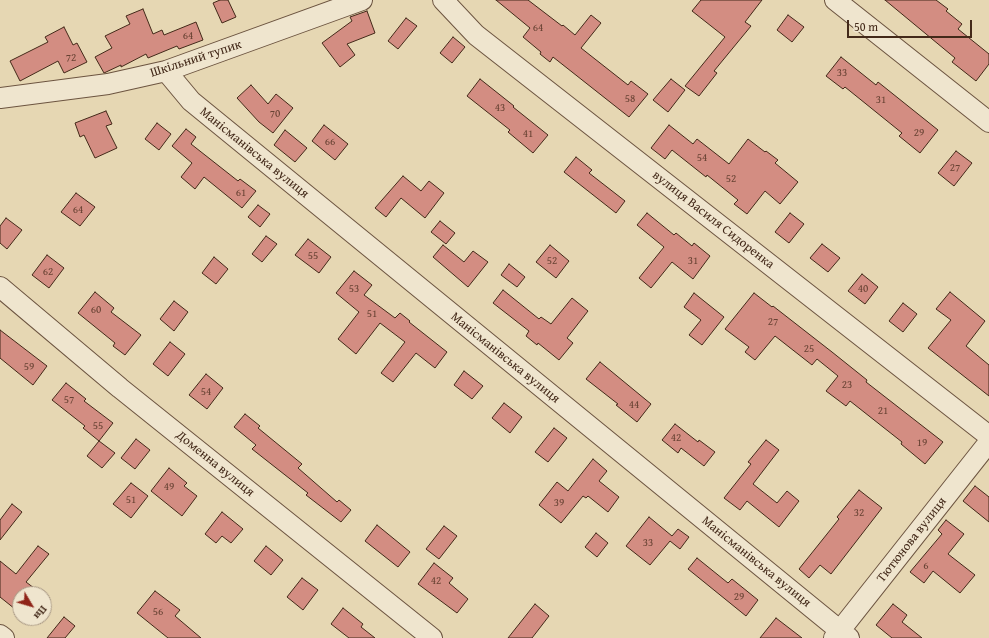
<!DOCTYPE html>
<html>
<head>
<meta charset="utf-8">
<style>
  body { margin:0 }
  #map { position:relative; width:989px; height:638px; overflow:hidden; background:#e6d7b3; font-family:"Gentium Book Plus",serif }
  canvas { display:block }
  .north { position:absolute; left:12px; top:586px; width:40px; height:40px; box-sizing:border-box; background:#efe5ce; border:1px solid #aa9a86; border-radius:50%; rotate:128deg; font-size:11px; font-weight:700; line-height:16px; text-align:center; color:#432919 }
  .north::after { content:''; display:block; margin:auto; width:14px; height:18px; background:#8f2418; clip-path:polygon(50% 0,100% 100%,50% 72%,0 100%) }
  .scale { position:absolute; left:847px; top:20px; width:125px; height:18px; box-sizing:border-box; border:2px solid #432919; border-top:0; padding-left:5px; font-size:12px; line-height:14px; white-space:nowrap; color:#432919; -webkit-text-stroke:3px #efe5ce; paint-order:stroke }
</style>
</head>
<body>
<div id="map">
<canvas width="989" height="638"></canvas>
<div class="north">Пн</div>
<div class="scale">50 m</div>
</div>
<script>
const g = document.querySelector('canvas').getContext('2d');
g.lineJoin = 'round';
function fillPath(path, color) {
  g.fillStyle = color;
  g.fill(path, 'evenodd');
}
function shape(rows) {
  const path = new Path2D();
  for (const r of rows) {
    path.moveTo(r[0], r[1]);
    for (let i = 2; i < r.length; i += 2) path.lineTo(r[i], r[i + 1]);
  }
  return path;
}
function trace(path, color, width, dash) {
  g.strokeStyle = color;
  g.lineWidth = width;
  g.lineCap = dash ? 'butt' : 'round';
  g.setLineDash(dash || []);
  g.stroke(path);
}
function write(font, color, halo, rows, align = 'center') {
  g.font = font + ' "Gentium Book Plus",serif';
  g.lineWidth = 3;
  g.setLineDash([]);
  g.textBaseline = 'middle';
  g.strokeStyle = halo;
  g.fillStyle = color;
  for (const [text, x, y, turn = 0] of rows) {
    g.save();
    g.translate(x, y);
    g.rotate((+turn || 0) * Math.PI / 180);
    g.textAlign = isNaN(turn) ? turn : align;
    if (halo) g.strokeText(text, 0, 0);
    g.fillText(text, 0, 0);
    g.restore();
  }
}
const building = shape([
  [220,0,228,0,236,17,222,23,213,3,220,0],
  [496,0,528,0,562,26,563,25,575,35,591,15,601,23,581,48,628,85,631,81,648,94,629,117,553,57,550,62,540,54,541,52,523,37,530,28,496,0],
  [701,0,762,0,745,22,751,26,714,71,717,73,699,96,685,86,725,37,692,11,701,0],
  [885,0,936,0,948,9,946,11,962,24,958,29,989,54,989,64,976,81,952,62,955,58,885,0],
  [143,9,153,34,162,30,164,35,196,22,203,40,179,49,177,46,148,58,146,54,121,67,121,65,104,73,95,57,112,48,105,36,130,24,126,16,143,9],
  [367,11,375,33,347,44,355,55,340,67,322,43,352,21,350,17,367,11],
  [788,15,804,27,792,42,777,30,788,15],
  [406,18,417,26,398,49,388,41,406,18],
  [64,27,73,45,77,43,87,62,64,73,58,61,20,81,10,61,48,42,45,37,64,27],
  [453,37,465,47,452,63,440,53,453,37],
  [841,57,876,85,878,82,938,130,920,153,899,136,902,133,845,87,843,89,826,76,841,57],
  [480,79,514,106,513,107,548,135,533,153,508,132,510,130,467,96,480,79],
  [671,79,685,90,668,112,653,100,671,79],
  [251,85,268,104,276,94,293,108,273,133,259,122,237,98,251,85],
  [106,111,112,124,106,126,117,148,95,158,84,135,80,137,75,123,106,111],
  [157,123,171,134,159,150,145,139,157,123],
  [324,125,348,144,335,160,312,141,324,125],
  [669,125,693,144,697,139,729,164,748,139,765,152,766,151,778,160,775,163,798,182,780,204,765,191,747,214,734,204,738,200,707,175,706,177,672,150,665,159,651,148,669,125],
  [186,129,196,137,191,144,238,181,240,179,256,191,242,208,204,177,195,189,181,177,192,163,172,146,186,129],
  [285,130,307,148,295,162,274,145,285,130],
  [956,151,972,163,954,186,938,173,956,151],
  [576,157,592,170,589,173,625,201,616,213,564,172,576,157],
  [403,176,421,191,429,181,444,193,425,218,401,198,386,217,375,208,403,176],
  [76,193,95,207,80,226,61,212,76,193],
  [258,205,270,214,260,227,248,217,258,205],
  [647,213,674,235,676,233,692,246,694,243,710,256,693,279,672,262,651,288,639,278,664,247,637,225,647,213],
  [790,213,804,224,789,243,775,232,790,213],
  [6,218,22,230,7,249,0,243,0,226,6,218],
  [440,221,455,233,446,244,431,232,440,221],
  [266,236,277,244,262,262,252,254,266,236],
  [308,239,331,257,319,273,295,255,308,239],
  [822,244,840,258,828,272,810,258,822,244],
  [443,245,464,262,473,251,488,262,468,287,433,257,443,245],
  [550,245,569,261,556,278,536,262,550,245],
  [47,255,64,268,49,288,32,275,47,255],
  [214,257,228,269,216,284,202,273,214,257],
  [509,264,525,277,517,287,501,275,509,264],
  [354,271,372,285,364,295,395,318,400,313,410,321,409,322,447,352,435,368,416,353,393,382,381,373,405,342,380,323,356,354,338,339,359,312,336,293,354,271],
  [862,274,878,287,865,304,848,291,862,274],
  [503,290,539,319,541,317,551,324,572,298,588,311,567,338,573,343,559,360,538,343,537,345,526,336,529,331,493,303,503,290],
  [95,292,114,308,111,312,141,335,125,355,113,346,115,343,78,313,95,292],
  [950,292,985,321,966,346,989,365,989,396,928,348,951,320,936,309,950,292],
  [694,293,724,317,702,345,689,335,701,320,684,307,694,293],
  [754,293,772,307,773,306,832,352,867,380,866,382,943,442,925,464,901,444,902,442,850,401,846,406,826,391,838,376,817,359,812,365,775,336,755,360,745,352,749,347,725,329,754,293],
  [174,301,188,312,174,331,160,319,174,301],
  [903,303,917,314,903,332,889,321,903,303],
  [0,330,47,366,33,385,0,358,0,330],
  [170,342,185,354,168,376,153,364,170,342],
  [600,362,651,404,637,422,616,405,618,404,586,379,600,362],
  [464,371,483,386,472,399,454,385,464,371],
  [206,374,223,388,207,409,189,395,206,374],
  [66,383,86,399,84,401,113,423,99,441,83,428,85,426,52,400,66,383],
  [504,403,522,417,510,433,492,418,504,403],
  [245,414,260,426,258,428,302,464,298,468,337,502,339,500,351,510,341,522,306,495,308,493,252,449,256,445,234,427,245,414],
  [675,424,698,442,699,440,715,452,704,466,681,448,678,453,662,440,675,424],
  [554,428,567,438,548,462,535,452,554,428],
  [136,439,150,450,135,469,121,458,136,439],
  [766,440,779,450,753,484,777,503,787,491,799,501,779,527,747,501,740,510,724,498,751,464,748,462,766,440],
  [99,441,115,453,102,468,87,456,99,441],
  [593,459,607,471,599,481,619,497,608,512,588,496,586,498,583,496,561,523,539,505,557,482,568,491,593,459],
  [169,468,187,483,184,486,197,496,182,516,151,491,169,468],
  [131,483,148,496,131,518,113,504,131,483],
  [975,486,989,497,989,522,963,501,975,486],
  [859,490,882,508,831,574,820,565,809,578,799,569,839,519,837,517,859,490],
  [12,504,22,512,0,540,0,520,12,504],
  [222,512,243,529,231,543,222,536,216,543,205,534,222,512],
  [649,517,672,536,678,529,689,537,680,549,670,541,650,565,626,546,649,517],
  [946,520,964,534,948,554,975,575,960,593,933,571,924,583,910,572,942,534,938,530,946,520],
  [377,525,410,552,398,567,365,541,377,525],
  [444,526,457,536,439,559,426,549,444,526],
  [596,533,608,543,597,557,585,547,596,533],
  [38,546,49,554,26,582,42,594,20,594,20,613,0,597,0,561,16,574,38,546],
  [266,546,283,560,271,575,254,561,266,546],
  [697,558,728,583,732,579,758,600,746,616,688,569,697,558],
  [434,563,453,578,449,583,468,599,457,613,418,584,434,563],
  [302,578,318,590,303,610,287,597,302,578],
  [155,591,180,610,175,616,201,638,168,638,137,613,155,591],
  [535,604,549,616,532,638,508,638,535,604],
  [893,604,907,615,902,622,922,638,892,638,876,625,893,604],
  [343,608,363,624,361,627,375,638,349,638,331,624,343,608],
  [64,617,75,626,65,638,47,638,64,617],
  [776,618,802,638,760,638,776,618]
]);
fillPath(building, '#d38d82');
trace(building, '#432919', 1);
const minor = shape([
  [443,0,476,35,989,436],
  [835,0,989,122],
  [166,71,191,101,849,638],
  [0,98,108,84,166,71,362,0],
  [0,287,120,388,432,638],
  [0,635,4,638],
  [834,638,989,442]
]);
trace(minor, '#6c5440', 22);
trace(minor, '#efe5ce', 20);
write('11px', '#674233', null, [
  ["64",538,28],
  ["64",188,36],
  ["72",71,58],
  ["33",842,73],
  ["58",630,99],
  ["31",881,100],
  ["43",500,108],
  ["70",275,114],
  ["29",919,133],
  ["41",528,134],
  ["66",330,142],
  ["54",702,158],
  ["27",955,168],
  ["52",731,179],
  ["61",241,193],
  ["64",78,210],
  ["55",313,256],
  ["52",552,261],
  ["31",693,261],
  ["62",48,272],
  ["53",354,289],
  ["40",863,289],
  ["60",96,310],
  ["51",372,314],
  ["27",773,322],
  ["25",809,349],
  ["59",29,367],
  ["23",847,385],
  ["54",206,392],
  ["57",69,400],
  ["44",634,405],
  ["21",883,411],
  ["55",98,426],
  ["42",676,438],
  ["19",922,443],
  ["49",169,487],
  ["51",131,500],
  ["39",559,503],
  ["32",859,513],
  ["33",648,543],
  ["6",926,566],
  ["42",436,581],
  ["29",739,597],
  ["56",158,612]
]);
write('13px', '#432919', '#efe5ce', [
  ["Шкільний тупик",196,59,-18],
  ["Манісманівська вулиця",254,153,39],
  ["вулиця Василя Сидоренка",713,220,38],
  ["Манісманівська вулиця",505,358,39],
  ["Доменна вулиця",215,464,39],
  ["Тютюнова вулиця",912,540,-52],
  ["Манісманівська вулиця",756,562,39]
]);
</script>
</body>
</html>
